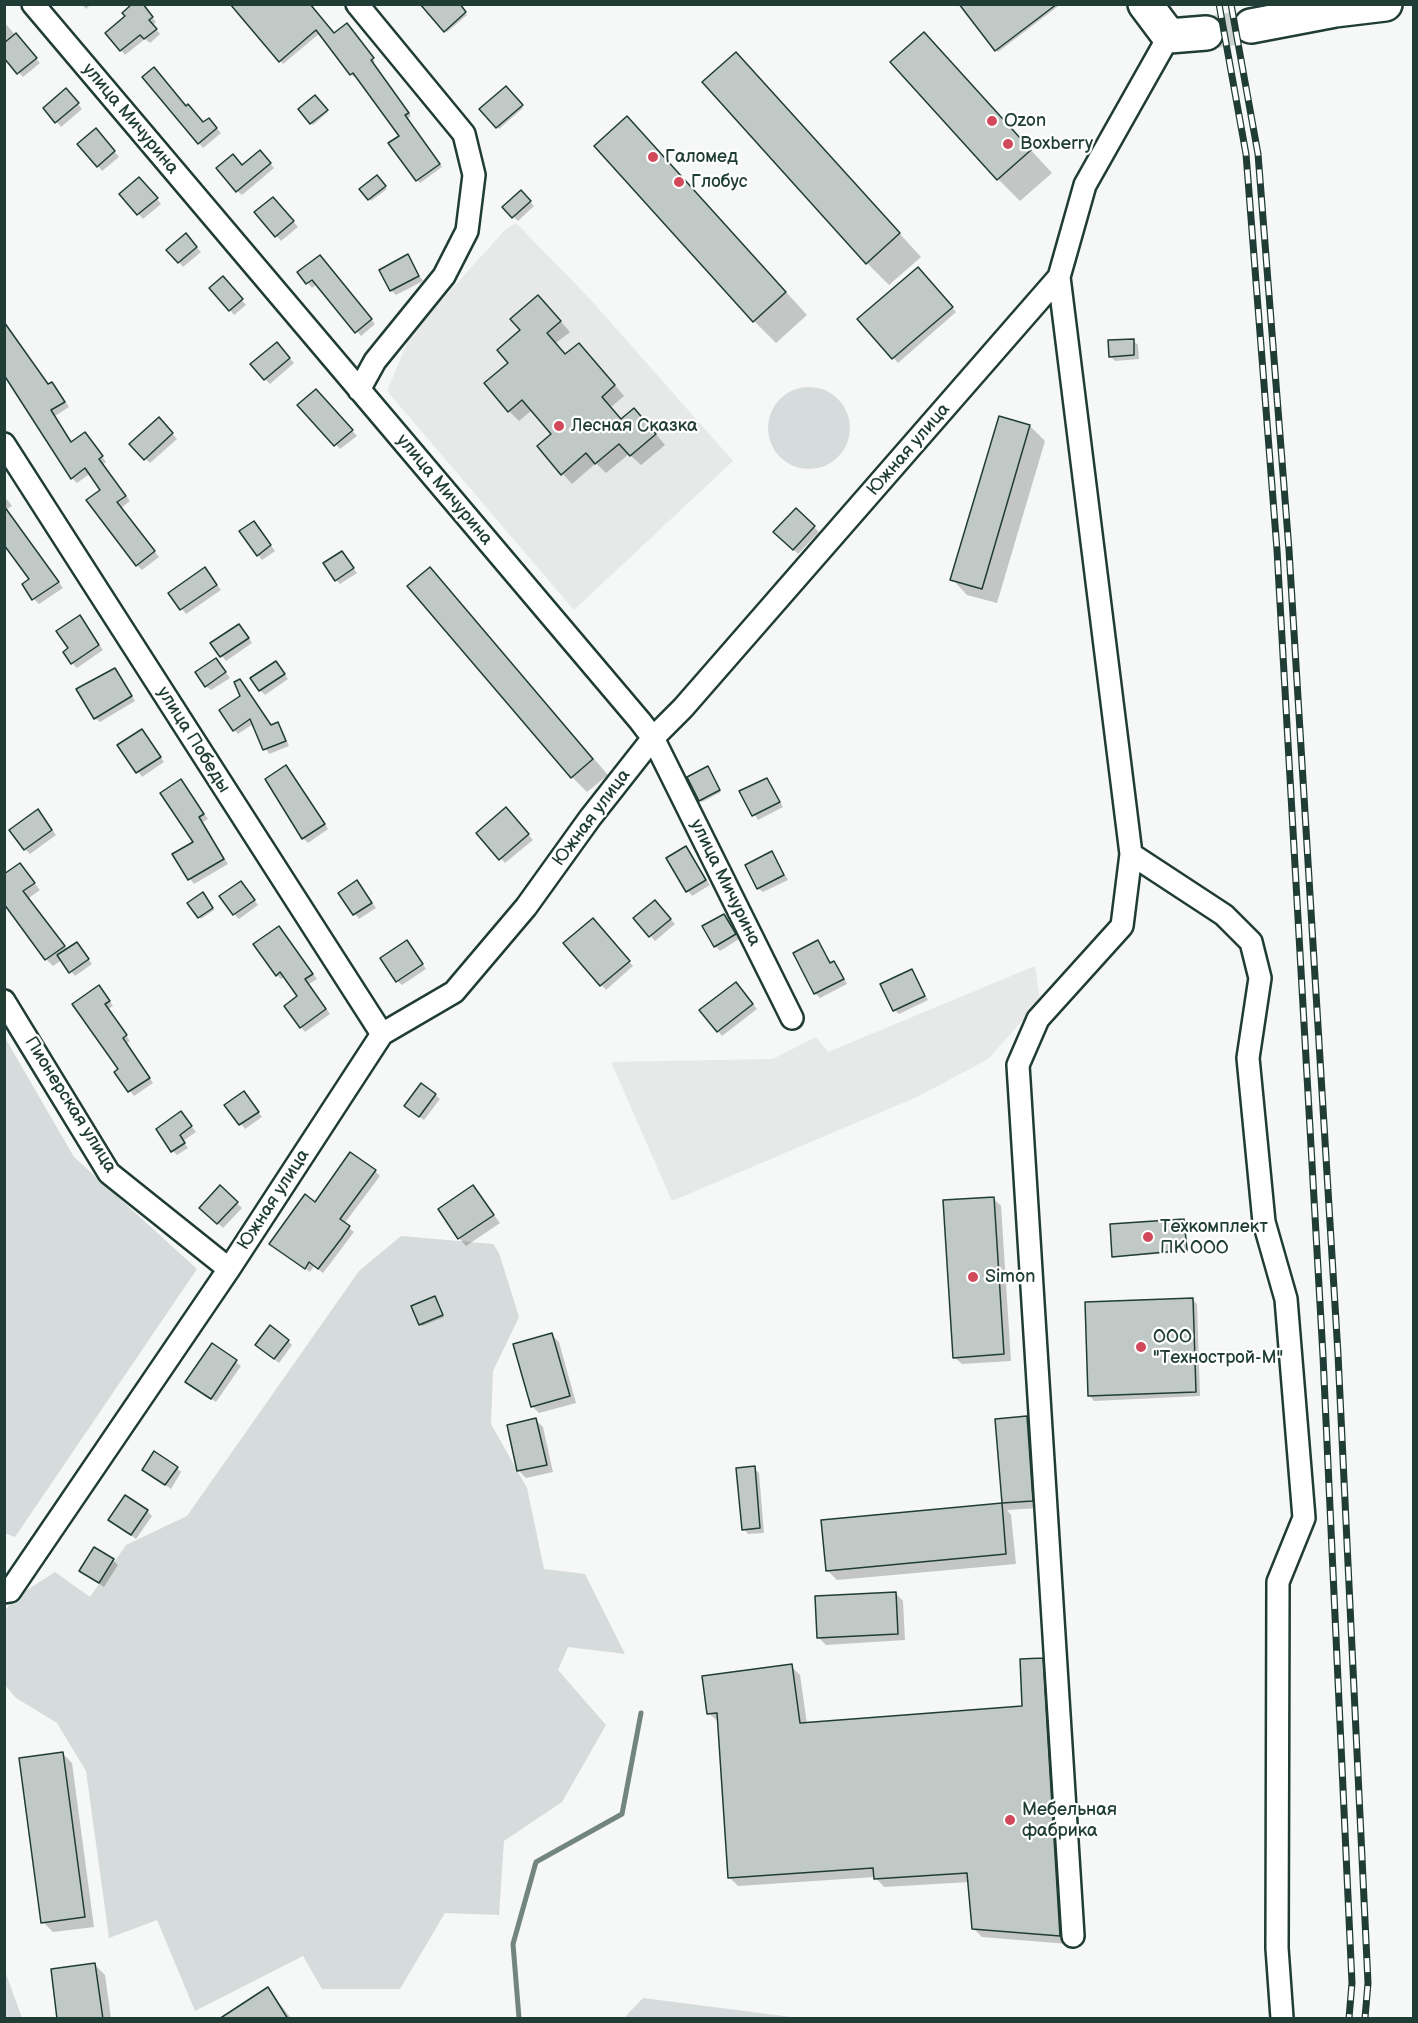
<!DOCTYPE html>
<html>
<head>
<meta charset="utf-8">
<style>
  body { margin:0 }
  #map { position:relative; width:1418px; height:2023px; overflow:hidden; background:#f6f7f7; font-family:"Balsamiq Sans",sans-serif }
  canvas { display:block }
  .frame { position:absolute; inset:0; border:6px solid #1f3d34; pointer-events:none }
</style>
</head>
<body>
<div id="map">
<canvas width="1418" height="2023"></canvas>
<div class="frame"></div>
</div>
<script>
const g = document.querySelector('canvas').getContext('2d');
g.lineJoin = 'round';
function fillPath(path, color) {
  g.fillStyle = color;
  g.fill(path, 'evenodd');
}
function shape(rows) {
  const path = new Path2D();
  for (const r of rows) {
    if (r.length === 3) {
      path.moveTo(r[0] + r[2], r[1]);
      path.arc(r[0], r[1], r[2], 0, 2 * Math.PI);
      continue;
    }
    path.moveTo(r[0], r[1]);
    for (let i = 2; i < r.length; i += 2) path.lineTo(r[i], r[i + 1]);
  }
  return path;
}
function trace(path, color, width, dash) {
  g.strokeStyle = color;
  g.lineWidth = width;
  g.lineCap = dash ? 'butt' : 'round';
  g.setLineDash(dash || []);
  g.stroke(path);
}
function write(font, color, halo, rows, align = 'center') {
  g.font = font + ' "Balsamiq Sans",sans-serif';
  g.lineWidth = 4.5;
  g.setLineDash([]);
  g.textBaseline = 'middle';
  g.strokeStyle = halo;
  g.fillStyle = color;
  for (const [text, x, y, turn = 0] of rows) {
    g.save();
    g.translate(x, y);
    g.rotate((+turn || 0) * Math.PI / 180);
    g.textAlign = isNaN(turn) ? turn : align;
    if (halo) g.strokeText(text, 0, 0);
    g.fillText(text, 0, 0);
    g.restore();
  }
}
fillPath(shape([
  [516,223,590,299,733,461,574,610,387,391,411,334,505,230],
  [1035,966,1040,1001,988,1059,919,1096,672,1201,611,1062,773,1059,816,1037,828,1052]
]), '#e6e9e8');
fillPath(shape([
  [809,428,41],
  [4,1036,74,1157,197,1269,15,1537,4,1533],
  [401,1236,493,1244,499,1253,519,1317,493,1371,491,1424,527,1488,544,1569,585,1574,625,1654,568,1647,558,1670,606,1725,562,1802,504,1841,499,1915,445,1913,400,1989,322,1989,303,1956,195,2011,157,1920,109,1938,86,1771,57,1723,16,1698,5,1685,5,1611,13,1599,55,1572,90,1597,126,1545,187,1516,359,1271],
  [4,1971,5,1971,22,2018,5,2018],
  [643,1998,799,2018,624,2018]
]), '#d6dcdb');
fillPath(shape([
  [82,4,91,4,86,9],
  [141,4,156,22,153,25,160,34,150,43,145,39,125,55,107,33],
  [232,4,334,34,350,28,375,62,373,63,411,116,407,119,442,167,420,183,417,180,391,144,401,136,357,75,354,77,351,74,320,33,283,64],
  [422,4,458,4,467,15,447,32],
  [961,4,1061,4,998,52],
  [4,22,40,63,23,77,4,56],
  [924,34,1052,173,1020,201,998,179],
  [736,54,921,257,889,285,867,263],
  [506,88,523,108,499,129,481,109],
  [71,95,82,109,61,127,45,108],
  [315,97,328,112,313,125,300,109],
  [627,118,807,315,776,343,754,321],
  [204,124,213,124,221,133,203,148,199,143],
  [101,135,119,157,102,171,98,166],
  [265,157,274,168,242,195,237,191],
  [377,177,387,189,371,201,361,189],
  [144,183,161,204,143,219,121,194],
  [521,192,534,206,518,221,504,207],
  [278,203,298,227,281,241,256,212],
  [190,240,201,252,183,267,179,262],
  [407,256,423,281,396,295,391,290],
  [325,261,375,324,361,336,317,284,312,288,299,273],
  [922,273,956,312,898,363,859,319],
  [228,283,246,305,234,315,230,310],
  [548,307,570,332,556,343,566,355,589,355,624,396,611,407,622,420,644,420,665,445,641,465,629,454,606,473,596,463,572,484,562,473,553,435,532,410,519,421,509,411,510,363],
  [4,320,49,386,52,384,57,389,69,407,55,416,72,443,85,434,90,439,106,462,103,464,130,501,121,508,159,557,142,570,137,565,103,490,91,473,77,483,72,478,4,367],
  [1133,340,1138,345,1139,359,1115,361,1110,356],
  [281,348,294,363,270,384,265,379],
  [321,396,357,436,340,449,299,405],
  [159,419,177,439,150,463,131,444],
  [1030,426,1045,441,997,603,967,595,952,579],
  [4,496,12,506,7,509,63,588,39,604,34,599,31,579,4,542],
  [796,510,819,532,798,554,776,532],
  [258,527,275,551,262,560,258,555],
  [342,553,357,573,340,584,336,580],
  [205,569,221,590,186,614,170,593],
  [430,569,608,775,587,792,572,777],
  [80,617,103,650,77,668,72,663],
  [243,630,252,643,226,661,212,644],
  [216,660,230,678,211,690,206,686],
  [280,668,288,679,265,695,260,690],
  [115,669,135,701,100,722,95,718],
  [240,681,272,726,278,724,282,729,289,746,269,754,253,724,238,734,234,730,242,697],
  [146,736,164,762,142,777,120,746],
  [708,768,721,792,702,802,700,800],
  [291,772,328,829,308,843,303,838],
  [767,779,783,807,758,820,741,792],
  [181,781,208,819,203,822,228,864,194,884,174,855,195,842],
  [511,814,533,840,505,863,478,833],
  [42,816,56,835,30,854,25,849],
  [686,848,710,885,692,896,688,891],
  [772,853,788,880,763,892,758,888],
  [20,865,40,890,29,898,68,950,81,948,92,964,75,976,62,960,53,966,46,959,4,901],
  [241,882,258,905,239,919,234,914],
  [361,887,376,908,359,919,340,893],
  [204,896,214,910,201,919,189,904],
  [659,906,675,924,655,941,635,918],
  [724,915,739,939,720,951,715,946],
  [597,924,633,966,606,990,565,943],
  [283,933,317,979,309,984,330,1014,305,1032,301,1027,299,997,285,977,281,979,277,975],
  [818,942,832,964,834,963,839,968,847,984,820,998,815,993],
  [411,946,426,969,402,985,397,981],
  [912,971,928,1000,899,1014,894,1010],
  [740,988,757,1009,722,1036,718,1031],
  [103,992,113,1006,108,1009,130,1041,127,1043,153,1083,134,1096,116,1072,120,1070,75,1004],
  [244,1093,262,1117,245,1129,227,1105],
  [435,1095,440,1099,424,1120,411,1111],
  [181,1113,196,1132,183,1141,188,1148,177,1155,173,1151],
  [375,1171,380,1176,344,1224,354,1232,323,1273,314,1266,310,1272,276,1248,316,1204],
  [220,1187,242,1208,223,1228,201,1207],
  [473,1187,500,1223,466,1246,459,1238],
  [993,1198,1001,1206,1011,1361,962,1364,954,1357],
  [1183,1220,1188,1252,1114,1257],
  [435,1297,444,1317,422,1326,420,1324],
  [1192,1299,1197,1304,1200,1396,1094,1401,1090,1396],
  [552,1335,559,1342,576,1403,539,1413,532,1406],
  [288,1341,292,1345,279,1363,262,1349],
  [213,1345,241,1366,216,1402,192,1386],
  [1026,1418,1034,1425,1040,1508,1007,1510,1011,1515,1016,1564,837,1580,827,1570,822,1521,1003,1504,997,1420],
  [536,1420,543,1427,553,1472,526,1478,519,1471,509,1426],
  [177,1468,181,1472,171,1489,144,1470],
  [754,1468,759,1473,764,1533,748,1534,744,1529],
  [147,1511,152,1516,136,1539,110,1520],
  [113,1560,118,1565,104,1587,81,1571],
  [895,1593,903,1601,905,1640,826,1645,818,1637],
  [1042,1659,1051,1668,1068,1944,982,1937,973,1928,970,1882,884,1887,875,1877,738,1886,729,1877,719,1722,708,1713,791,1666,800,1675,807,1724,1023,1707],
  [62,1753,72,1763,94,1927,53,1932,43,1922],
  [95,1965,105,1975,111,2018,59,2018],
  [268,1989,291,2018,221,2018]
]), '#0003');
trace(shape([
  [519,2018,513,1944,536,1862,622,1814,641,1713]
]), '#72857f', 5);
const building = shape([
  [132,4,143,4,153,17,149,20,157,29,144,39,140,35,120,51,105,33,125,16,122,13,132,4],
  [230,4,310,4,334,33,347,23,374,58,371,60,409,113,405,115,440,164,416,181,388,143,399,136,353,73,350,75,316,30,279,62,230,4],
  [420,4,460,4,466,12,444,32,420,4],
  [959,4,1057,4,995,51,959,4],
  [924,32,1031,150,997,180,890,62,924,32],
  [16,33,37,58,17,74,4,58,4,43,16,33],
  [736,52,900,233,866,264,702,82,736,52],
  [154,67,186,106,188,104,203,122,209,118,217,128,198,144,142,77,154,67],
  [506,86,523,105,496,128,479,109,506,86],
  [66,88,79,103,55,123,43,108,66,88],
  [315,95,328,110,310,124,298,109,315,95],
  [627,116,786,292,753,322,594,146,627,116],
  [96,128,115,151,97,167,77,144,96,128],
  [260,150,271,163,236,192,216,168,233,154,242,165,260,150],
  [377,175,386,186,368,200,359,189,377,175],
  [139,177,158,198,137,215,119,194,139,177],
  [521,190,531,201,512,218,502,207,521,190],
  [273,197,294,221,275,237,254,212,273,197],
  [186,233,197,247,178,263,166,250,186,233],
  [408,254,419,276,390,291,379,270,408,254],
  [320,255,372,319,355,333,312,280,306,284,297,272,320,255],
  [918,267,953,307,892,359,857,319,918,267],
  [223,276,243,299,229,311,209,288,223,276],
  [538,295,561,321,547,333,565,354,579,343,615,385,602,397,621,419,634,408,656,434,630,456,619,444,595,464,586,453,561,475,537,446,551,434,522,400,508,412,484,383,508,363,497,350,520,330,510,319,538,295],
  [4,322,48,384,52,382,65,402,51,410,71,442,85,432,103,456,99,459,126,496,117,502,155,551,136,566,86,500,100,490,85,468,71,479,4,375,4,322],
  [1134,339,1134,355,1109,357,1108,340,1134,339],
  [277,342,290,358,264,380,250,364,277,342],
  [316,389,353,430,334,446,297,405,316,389],
  [999,416,1030,425,982,589,950,580,999,416],
  [159,417,173,433,144,460,129,444,159,417],
  [4,506,59,582,32,600,22,584,29,579,4,545,4,506],
  [796,508,815,526,793,550,773,532,796,508],
  [254,521,271,545,257,556,239,531,254,521],
  [342,551,354,568,335,581,323,563,342,551],
  [205,567,217,585,180,610,168,593,205,567],
  [430,567,593,759,571,778,407,586,430,567],
  [80,615,99,645,71,664,63,652,68,648,56,631,80,615],
  [239,624,249,638,220,657,210,643,239,624],
  [216,658,226,672,205,687,195,672,216,658],
  [276,661,285,674,259,691,250,678,276,661],
  [115,668,132,696,94,719,76,689,115,668],
  [240,679,271,725,278,722,286,741,263,750,250,719,233,731,219,710,240,696,234,682,240,679],
  [142,729,161,757,136,773,117,745,142,729],
  [286,765,325,824,302,839,265,779,286,765],
  [708,766,720,790,699,801,687,777,708,766],
  [767,778,780,802,752,816,739,791,767,778],
  [181,779,204,814,199,817,224,859,188,880,172,854,193,842,160,793,181,779],
  [506,807,529,834,499,860,476,833,506,807],
  [38,809,52,830,24,850,9,830,38,809],
  [686,846,706,880,686,892,666,858,686,846],
  [772,851,784,875,757,889,745,865,772,851],
  [20,863,35,883,23,891,65,946,45,960,4,904,4,874,20,863],
  [357,880,372,903,353,915,338,893,357,880],
  [241,881,255,900,233,915,219,896,241,881],
  [203,892,213,908,198,918,187,903,203,892],
  [655,900,671,919,649,937,633,918,655,900],
  [724,914,736,934,714,947,702,926,724,914],
  [593,918,630,961,600,986,563,943,593,918],
  [279,926,313,974,305,979,326,1009,300,1028,284,1006,297,996,280,972,276,976,253,944,279,926],
  [407,940,423,964,396,982,380,958,407,940],
  [818,940,830,963,834,961,844,979,814,994,793,953,818,940],
  [77,942,89,959,69,973,57,955,77,942],
  [912,969,925,996,893,1011,880,984,912,969],
  [736,982,753,1004,717,1032,699,1010,736,982],
  [99,985,110,1001,105,1004,127,1035,123,1038,150,1078,128,1092,114,1072,118,1069,72,1004,99,985],
  [421,1083,436,1094,419,1117,404,1106,421,1083],
  [244,1091,259,1112,239,1125,224,1105,244,1091],
  [181,1111,192,1126,180,1135,185,1143,171,1152,156,1129,181,1111],
  [350,1152,376,1170,340,1219,350,1226,341,1239,318,1269,309,1262,305,1269,269,1244,305,1194,315,1202,350,1152],
  [220,1185,238,1202,217,1224,199,1208,220,1185],
  [473,1185,494,1215,458,1239,438,1209,473,1185],
  [994,1197,1004,1354,953,1358,943,1200,994,1197],
  [1184,1219,1187,1250,1112,1257,1110,1224,1184,1219],
  [435,1296,443,1315,419,1325,411,1306,435,1296],
  [1193,1298,1196,1392,1088,1396,1085,1302,1193,1298],
  [270,1325,289,1340,274,1359,255,1345,270,1325],
  [552,1333,570,1396,531,1407,513,1344,552,1333],
  [212,1343,237,1360,211,1399,185,1382,212,1343],
  [1027,1416,1033,1501,1002,1503,995,1419,1027,1416],
  [536,1418,547,1465,517,1471,507,1425,536,1418],
  [154,1451,178,1467,165,1485,142,1470,154,1451],
  [755,1466,760,1528,742,1530,736,1468,755,1466],
  [125,1495,148,1510,131,1535,108,1520,125,1495],
  [1002,1503,1006,1554,826,1571,821,1520,1002,1503],
  [94,1547,114,1559,99,1583,79,1571,94,1547],
  [896,1592,898,1634,817,1638,815,1596,896,1592],
  [1043,1658,1060,1936,972,1929,967,1873,874,1879,873,1868,728,1878,717,1713,707,1714,702,1676,792,1664,800,1723,1022,1706,1020,1659,1043,1658],
  [63,1752,85,1917,41,1923,19,1758,63,1752],
  [95,1963,103,2019,57,2019,51,1969,95,1963],
  [268,1987,288,2019,219,2019,268,1987]
]);
fillPath(building, '#c0c9c6');
trace(building, '#1f3d34', 1.5);
trace(shape([
  [1206,33,1251,26]
]), '#cbd2d0', 33, [33, 16]);
const street = shape([
  [33,4,640,721,653,738,792,1018],
  [357,4,464,134,474,175,467,231,444,276,375,361,359,390],
  [1059,277,1131,854,1122,926,1038,1019,1018,1065,1073,1936],
  [4,444,382,1034],
  [1131,854,1224,915,1251,942,1260,978,1248,1058,1264,1222,1286,1299,1304,1518,1278,1582,1277,1948,1282,2018],
  [4,1001,109,1173,229,1269],
  [4,1592,10,1591,229,1269,382,1034,454,992,526,907,590,818,653,738,683,708,1059,277,1085,185,1169,36]
]);
const primary = shape([
  [1145,4,1169,36,1206,33],
  [1251,26,1335,10,1385,4]
]);
trace(street, '#1f3d34', 26);
trace(primary, '#1f3d34', 38);
trace(street, '#fff', 21);
trace(primary, '#fff', 33);
const rail = shape([
  [1219,4,1246,154,1277,550,1323,1356,1352,1983,1349,2018],
  [1231,4,1258,154,1289,550,1338,1354,1368,1983,1365,2018]
]);
trace(rail, '#1f3d34', 7);
trace(rail, '#fff', 4.5, [14]);
for (const [x, y, r, color] of [
  [992,121,6,"#d1495b"],
  [1008,144,6,"#d1495b"],
  [653,157,6,"#d1495b"],
  [679,182,6,"#d1495b"],
  [559,426,6,"#d1495b"],
  [1148,1237,6,"#d1495b"],
  [973,1277,6,"#d1495b"],
  [1141,1347,6,"#d1495b"],
  [1010,1820,6,"#d1495b"]
]) {
  const dot = new Path2D();
  dot.arc(x, y, r, 0, 2 * Math.PI);
  g.fillStyle = color;
  g.fill(dot);
  trace(dot, '#fff', 2);
}
write('18px', '#1f3d34', '#fff', [
  ["улица Мичурина",130,119,50],
  ["Южная улица",909,450,-49],
  ["улица Мичурина",444,490,50],
  ["улица Победы",193,740,58],
  ["Южная улица",592,818,-53],
  ["улица Мичурина",725,883,64],
  ["Пионерская улица",70,1105,58],
  ["Южная улица",274,1200,-57]
]);
write('18px', '#1f3d34', '#fff', [
  ["Ozon",1004,121],
  ["Boxberry",1020,144],
  ["Галомед",665,157],
  ["Глобус",691,182],
  ["Лесная Сказка",571,426],
  ["Техкомплект",1160,1227],
  ["ПК ООО",1160,1248],
  ["Simon",985,1277],
  ["ООО",1153,1337],
  ["\"Технострой-М\"",1153,1358],
  ["Мебельная",1022,1810],
  ["фабрика",1022,1831]
], 'left');
</script>
</body>
</html>
